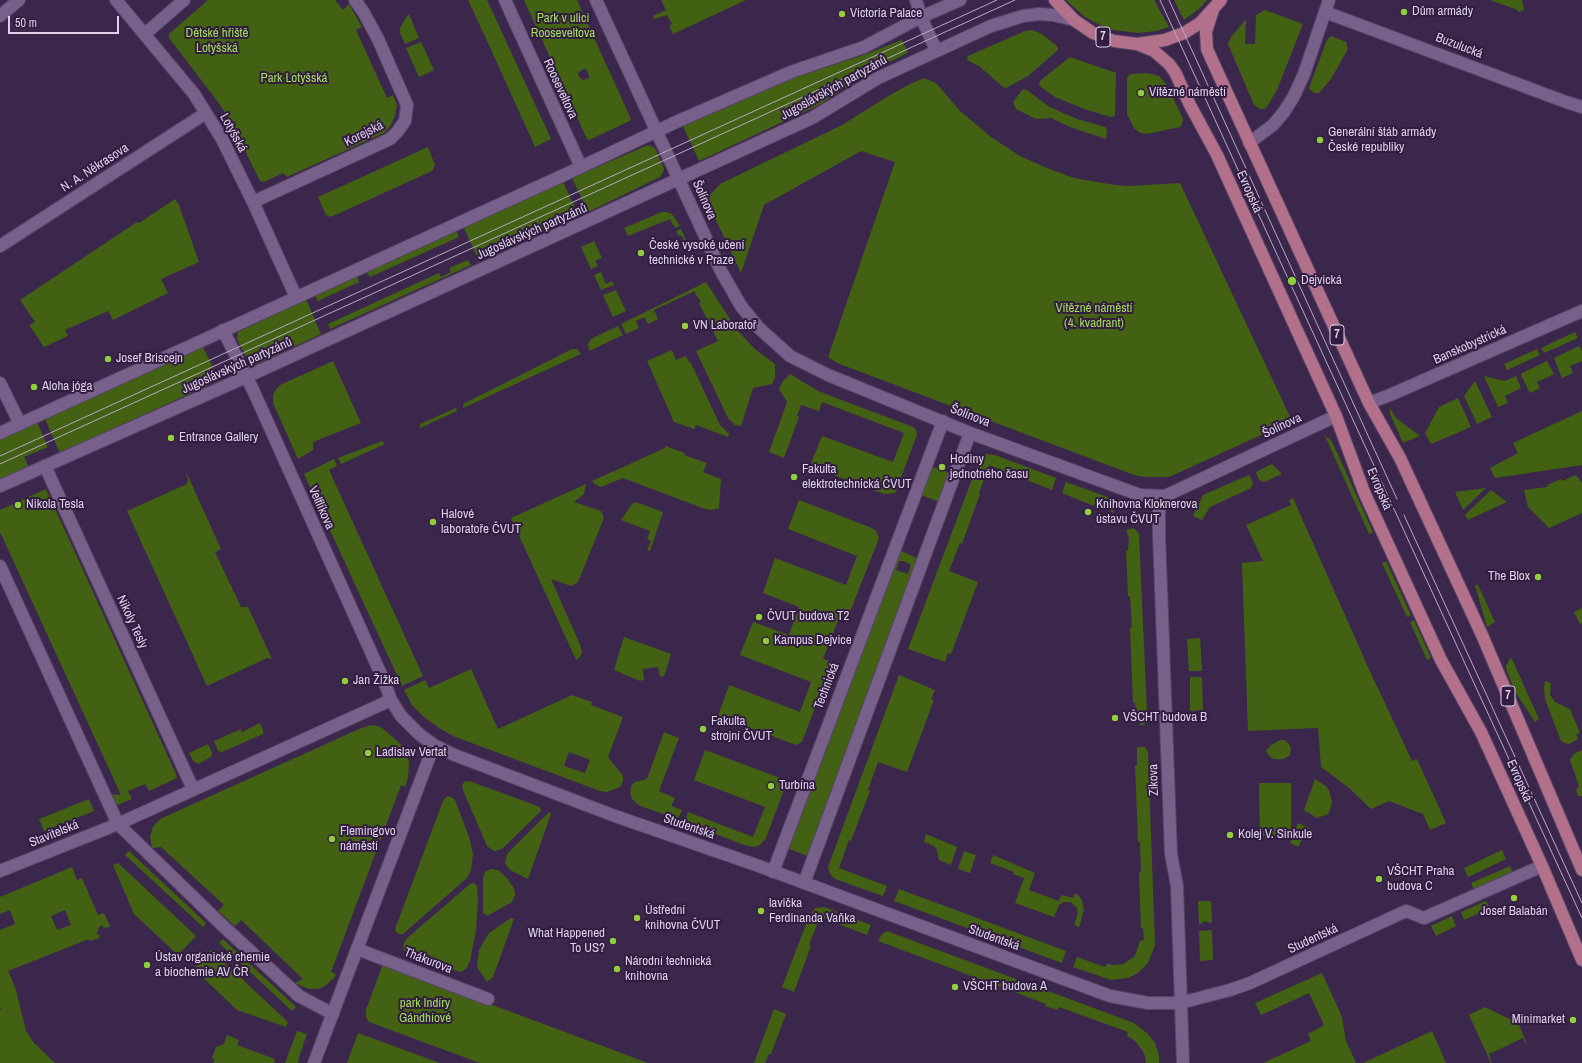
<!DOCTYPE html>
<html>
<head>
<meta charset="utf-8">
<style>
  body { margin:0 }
  #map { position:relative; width:1582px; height:1063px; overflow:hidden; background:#3c274c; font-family:"Archivo Narrow",sans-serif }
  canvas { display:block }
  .scale { position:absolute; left:8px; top:16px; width:111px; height:18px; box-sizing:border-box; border:2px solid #ded1e9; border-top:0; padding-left:5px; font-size:12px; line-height:14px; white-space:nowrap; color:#ded1e9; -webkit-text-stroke:3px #321d41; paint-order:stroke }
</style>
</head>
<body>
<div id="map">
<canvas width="1582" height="1063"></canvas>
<div class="scale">50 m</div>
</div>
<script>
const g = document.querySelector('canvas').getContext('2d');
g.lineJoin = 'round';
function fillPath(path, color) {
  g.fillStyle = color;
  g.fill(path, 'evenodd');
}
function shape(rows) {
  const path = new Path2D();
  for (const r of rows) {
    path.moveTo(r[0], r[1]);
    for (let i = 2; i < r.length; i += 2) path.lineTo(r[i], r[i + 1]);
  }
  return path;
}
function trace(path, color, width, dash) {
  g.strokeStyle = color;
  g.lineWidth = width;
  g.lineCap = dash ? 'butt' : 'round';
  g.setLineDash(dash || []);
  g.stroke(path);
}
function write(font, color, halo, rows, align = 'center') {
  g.font = font + ' "Archivo Narrow",sans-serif';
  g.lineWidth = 4;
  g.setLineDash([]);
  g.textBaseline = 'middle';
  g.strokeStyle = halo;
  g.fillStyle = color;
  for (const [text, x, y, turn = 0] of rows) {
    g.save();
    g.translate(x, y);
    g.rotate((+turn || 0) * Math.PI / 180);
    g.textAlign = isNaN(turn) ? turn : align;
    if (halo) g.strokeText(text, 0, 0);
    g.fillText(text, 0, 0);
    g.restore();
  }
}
fillPath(shape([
  [208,0,335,0,343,10,349,4,362,27,356,30,387,98,393,95,397,105,395,115,391,125,384,133,287,177,283,173,264,182,260,181,230,120,218,102,169,38,169,34],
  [468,0,487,0,551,139,535,147,489,45],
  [524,0,577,0,631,119,630,121,589,140,587,139],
  [584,69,587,70,589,76,589,78,583,80,581,79,578,74,579,72],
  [661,0,746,0,673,34,669,26,672,24,667,15,654,19,653,16,666,10],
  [1066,0,1154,0,1169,27,1156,31,1139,33,1113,30,1100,25,1085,17],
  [1174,0,1207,0,1199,9,1184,20],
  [1490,0,1522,0,1524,10,1518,12,1518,10],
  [1265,10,1303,24,1277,90,1268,105,1265,109,1260,109,1254,105,1228,44,1231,37,1246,19,1245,44,1255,44,1256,15],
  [409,14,419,38,405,44,400,33,400,28,405,19],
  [1032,30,1042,34,1058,47,1058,50,1028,76,1006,88,1003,87,979,66,967,60,968,56,1025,31],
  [1331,36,1346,42,1348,49,1331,79,1319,93,1314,93,1309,89,1310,85,1327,40],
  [902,40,908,53,876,68,819,105,699,161,683,126,788,80,869,53],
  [421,42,434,70,419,77,406,48],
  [1070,57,1116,73,1115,116,1111,117,1084,109,1055,97,1041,87,1039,83,1041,80],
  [1147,73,1159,76,1167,85,1183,119,1182,124,1180,127,1147,134,1140,133,1134,128,1127,114,1127,78,1129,75,1132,74],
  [924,78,936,83,959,110,991,137,1020,156,1047,168,1074,178,1115,185,1129,186,1180,183,1292,421,1169,477,1144,477,1134,475,837,363,828,357,895,162,861,151,764,205,741,273,708,203,709,196,720,184,842,125,890,95,910,84],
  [1023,89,1027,90,1048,106,1061,112,1077,119,1105,127,1107,130,1106,139,1070,127,1051,118,1036,119,1016,109,1013,102],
  [648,145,655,148,663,166,664,170,660,177,588,212,572,178],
  [428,147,435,165,432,171,331,217,326,215,318,197],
  [563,182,579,216,479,261,464,228],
  [175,199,179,205,199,262,161,279,168,293,113,320,108,311,65,330,68,336,44,347,29,325,35,322,20,300,137,222,139,223],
  [662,212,666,212,672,214,680,226,675,228,670,219,628,236,624,228],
  [681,229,691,251,689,252,682,236,678,235,676,231],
  [456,231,459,237,370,277,367,273,357,277,359,282,318,301,315,296],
  [594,241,602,258,595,261,598,266,591,269,581,247],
  [468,260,471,265,330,329,328,324,439,273,441,277,451,272,449,268],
  [601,272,606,284,612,281,614,285,601,290,594,275],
  [706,282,737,330,755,349,775,364,775,377,772,384,753,388,741,426,735,425,728,418,696,351,718,341,699,303,701,302,695,293,695,291,654,310,658,319,648,324,644,317,636,321,639,328,626,334,621,324],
  [616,290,626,311,613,317,603,295],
  [306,299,321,334,256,364,249,363,237,339,238,332],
  [618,326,623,335,589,351,588,344,591,339],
  [1575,332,1578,338,1544,353,1541,348],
  [1579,346,1582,351,1582,361,1570,366,1573,373,1562,378,1554,358],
  [203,347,219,380,60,453,45,419],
  [572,349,577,349,581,354,463,408,463,405,465,403],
  [1537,349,1540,355,1507,370,1504,364],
  [672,350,676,360,686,356,689,362,691,363,720,425,729,434,728,437,696,425,694,429,674,422,647,361],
  [333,361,361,423,313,442,313,450,298,459,273,403,273,395,275,391,280,385],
  [1547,361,1554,374,1537,382,1540,388,1530,393,1521,375,1522,373],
  [790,374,818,391,913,427,916,430,917,435,895,493,884,494,810,466,822,436,893,462,904,433,822,402,819,411,801,405,797,416,799,417,784,458,769,452,787,402,779,389,783,381],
  [1484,376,1505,381,1516,376,1521,388,1505,396,1508,403,1498,407],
  [1475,381,1492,417,1477,424,1464,396],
  [1458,398,1471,427,1431,444,1425,433,1439,407],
  [456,408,457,411,420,428,420,424],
  [1390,408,1396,418,1420,436,1403,443,1390,414],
  [1582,411,1582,465,1495,478,1490,468,1518,453,1513,443],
  [37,422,48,447,24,457,29,467,0,480,0,439],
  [1325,436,1331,440,1334,446,1373,532,1369,534],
  [382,441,385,444,341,464,338,458],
  [665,446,685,453,684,455,707,463,703,472,721,479,719,508,712,510,705,509,623,478,601,487,596,485,592,481,665,448],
  [985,454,995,455,1056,478,1052,490,989,465,979,493,980,494,962,544,960,543,949,571,978,582,951,654,948,653,945,662,908,649,980,458],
  [334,459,337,466,329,470,423,676,402,686,304,474],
  [1272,464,1282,474,1264,482,1259,480,1256,472],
  [930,466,950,473,939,502,919,494],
  [186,474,187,474,221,549,215,552,241,607,248,607,272,659,267,658,207,686,127,511,187,484,188,479],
  [1249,475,1253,483,1251,488,1210,507,1202,520,1193,516,1203,495],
  [1576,475,1582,483,1582,513,1549,528,1528,507,1524,490,1547,487,1547,485,1561,479,1562,481],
  [1066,482,1113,499,1116,506,1113,513,1107,507,1095,504,1094,506,1062,493],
  [586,484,584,494,574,502,601,511,604,518,578,582,571,586,551,579,581,647,582,652,580,657,576,660,511,518],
  [1486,488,1463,510,1455,492],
  [46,489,176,774,177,778,149,791,145,784,128,791,132,799,115,806,108,794,121,795,0,532,0,510],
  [1491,490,1507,502,1468,520,1465,515],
  [1293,498,1368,667,1412,761,1417,759,1446,823,1430,830,1423,814,1389,801,1371,809,1348,787,1321,767,1318,728,1248,731,1242,563,1263,561,1246,525,1291,505,1289,500],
  [799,500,872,528,876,531,879,538,850,612,842,610,823,659,832,662,802,742,796,745,718,716,729,685,800,712,811,682,740,655,753,622,789,635,799,607,763,593,775,558,846,585,857,556,788,529],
  [636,502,663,512,650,551,647,550,651,541,647,539,650,531,621,520,632,504],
  [1134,528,1139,534,1147,713,1149,714,1149,717,1148,721,1143,725,1140,725,1140,721,1136,721,1135,703,1133,703,1130,628,1132,627,1130,597,1128,596,1126,551,1128,550,1129,538,1126,530],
  [899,550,919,559,807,856,787,848],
  [899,561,904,561,911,565,908,574,896,570],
  [1386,561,1411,615,1407,617,1382,563],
  [1475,585,1478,585,1495,622,1487,627],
  [1582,608,1582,623,1580,624,1574,612],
  [1414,620,1431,658,1427,660,1410,622],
  [624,637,671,654,664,676,660,677,658,667,643,669,644,680,640,681,614,670],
  [1200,638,1202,671,1189,671,1187,639],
  [1511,657,1539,719,1535,722,1516,693,1507,672,1506,666],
  [471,669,498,729,572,695,592,702,591,705,623,717,608,757,623,776,623,781,620,787,607,792,600,791,453,736,439,728,424,717,412,705,404,690,425,680,429,688],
  [569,752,590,760,585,773,564,766],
  [899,675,935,690,931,699,934,700,907,772,878,762,868,790,870,791,851,841,849,840,839,868,887,886,883,896,835,879,830,874,828,867],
  [1190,677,1202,677,1203,710,1190,711],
  [1545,681,1551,683,1550,695,1555,702,1570,709,1580,733,1576,734,1578,738,1577,740,1569,744,1564,743,1561,741,1545,699,1544,687],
  [260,723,263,730,263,734,222,752,218,751,214,741,241,729,242,732],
  [371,725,381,727,403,746,409,762,408,777,405,787,401,785,331,972,336,974,334,978,325,986,319,989,309,989,295,983,303,979,241,920,235,926,218,911,224,905,161,847,152,848,150,837,153,827,160,819,359,729],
  [664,732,679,738,659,791,675,798,671,806,682,810,678,819,640,806,632,799,630,793,631,786,635,782,647,779],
  [1280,740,1284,740,1289,744,1291,748,1290,755,1284,759,1275,759,1271,758,1266,751,1271,745],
  [208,744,212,753,211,757,198,764,194,762,189,753],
  [1137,747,1145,747,1148,752,1155,945,1148,963,1138,973,1128,978,1111,980,1073,967,1077,957,1105,967,1107,964,1114,965,1123,964,1135,956,1140,941,1144,940,1143,928,1141,928,1139,873,1141,872,1140,842,1138,841,1135,766,1137,766],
  [705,750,780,778,785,782,785,787,766,838,760,845,754,847,744,845,685,822,688,812,753,837,765,807,694,780],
  [1582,750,1582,796,1578,796,1576,790,1579,786,1570,760,1574,754],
  [1315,779,1326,786,1329,791,1332,801,1330,810,1328,814,1317,818,1304,810],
  [465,781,472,782,540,807,541,811,502,849,494,851,487,846,463,790,462,785],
  [1259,783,1291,783,1291,836,1260,836],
  [447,796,451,797,455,800,469,837,473,854,471,870,467,878,403,934,399,934,396,932,395,929,443,801],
  [89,799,94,811,44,831,39,819],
  [549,812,551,814,528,879,510,870,505,863,507,854],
  [1298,823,1309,828,1298,847,1290,843],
  [926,834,957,847,951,865,939,860,937,850,934,846,924,842],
  [1502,850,1506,859,1468,877,1464,868],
  [129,851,206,923,203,927,125,855],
  [964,851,976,855,970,873,958,869],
  [993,855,1035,873,1029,890,1059,901,1061,895,1073,898,1075,893,1078,895,1082,900,1084,910,1079,927,1074,925,1078,913,1077,908,1070,902,1064,902,1059,905,1054,917,1015,903,1024,878,1013,874,1014,872,990,863],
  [118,863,196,936,178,955,134,914,113,865],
  [1510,866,1513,873,1475,892,1471,883],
  [72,867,77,880,82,878,98,915,104,913,110,926,109,927,104,928,102,925,99,927,97,933,97,935,100,934,99,938,90,941,89,939,8,971,16,990,26,1031,34,1043,55,1063,0,1063,0,1010,1,1009,0,1006,0,930,15,924,10,910,0,914,0,897],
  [65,910,71,925,57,930,51,916],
  [491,869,498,870,506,877,514,888,515,895,512,902,487,916,483,913,483,878,485,872],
  [474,883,477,886,478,900,476,930,470,961,466,969,460,972,405,952,403,946,406,939,470,884],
  [899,889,1066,951,1062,963,894,901],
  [1198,901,1211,901,1212,923,1203,921,1203,923,1199,924],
  [1486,901,1490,908,1464,920,1461,912],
  [824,907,871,925,867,935,820,917,809,945,811,946,794,992,782,987,810,914,816,908],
  [1452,916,1456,926,1436,936,1431,926],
  [511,918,514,919,493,977,487,982,477,967,479,950,489,933],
  [1212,930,1213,960,1200,961,1199,931],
  [887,931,1134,1023,1148,1034,1155,1043,1159,1056,1159,1063,1146,1063,1145,1056,1142,1050,1135,1041,1127,1036,1128,1032,1059,1007,1057,1010,1045,1006,1046,1004,878,941,882,934],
  [223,939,296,1007,292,1011,219,943],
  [211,950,288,1022,286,1027,237,1010,194,969],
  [383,964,648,1063,480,1063,369,1022,366,1017,366,1010],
  [1322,973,1342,1017,1346,1041,1356,1063,1263,1063,1311,1041,1308,1034,1324,1025,1309,993,1261,1015,1255,1003],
  [1485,1007,1518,1023,1527,1044,1526,1044,1523,1038,1489,1054,1492,1063,1491,1063,1469,1015],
  [774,1009,786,1014,771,1054,769,1054,765,1063,754,1063],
  [297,1031,307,1034,298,1061,299,1063,285,1063],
  [1432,1031,1446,1063,1363,1063],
  [358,1033,440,1063,347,1063],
  [227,1035,239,1040,237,1045,275,1059,274,1063,213,1063,215,1059,212,1058,216,1047,224,1044]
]), '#426113');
const street = shape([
  [116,0,194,94,222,139,253,202,296,297],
  [505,0,581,167],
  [596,0,721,271,741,306,759,328,790,356,828,375,970,433,1140,495,1165,496,1336,416],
  [916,0,921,17,936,50],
  [1325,12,1566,102,1582,107],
  [145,34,184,0],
  [1249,143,1273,125,1284,112,1294,96,1304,74,1329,0],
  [253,202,390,139,398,131,405,121,407,105,378,39,364,13,355,0],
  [0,246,206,113],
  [223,330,253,390,384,681,391,700,401,716,419,734,434,745,452,754,615,816,756,865,1110,996,1148,1003,1180,1003,1230,990,1250,983,1406,911,1424,918,1542,866],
  [0,383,20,424],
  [1369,403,1390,395,1582,311],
  [45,466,193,789],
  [1165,496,1159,510,1159,535,1171,854,1177,886,1183,1063],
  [0,566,118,824,221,924,299,996,333,1014],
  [0,871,118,824,391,700],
  [773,872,943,421],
  [804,883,970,433],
  [357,949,488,999],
  [314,1063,434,745]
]);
const secondary = shape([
  [0,16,19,0],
  [0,433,566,174,676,122,791,72,864,47,921,17,960,0],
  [0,486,246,377,812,118,878,78,991,26,1023,16,1039,14,1053,15,1074,20]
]);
const primary = shape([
  [1055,0,1074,20,1093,33,1114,41,1137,44,1165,40,1184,33,1200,23,1221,0],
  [1213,10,1206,32,1207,49,1211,58,1369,403,1400,458,1482,635,1582,870],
  [1137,44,1154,51,1169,64,1175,72,1190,105,1217,155,1336,416,1364,492,1441,660,1481,732,1542,866,1582,960]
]);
trace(street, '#574565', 14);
trace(secondary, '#574565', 14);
trace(primary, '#574565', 14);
trace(street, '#77608a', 12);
trace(secondary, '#77608a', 12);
trace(primary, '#b2708b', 12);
trace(shape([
  [1160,0,1582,918],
  [1169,0,1397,499],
  [0,456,997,0],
  [0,464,1015,0],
  [1404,515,1582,903]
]), '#b8a9c4', 1);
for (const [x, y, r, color] of [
  [1404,12,4,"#92cd3e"],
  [842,14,4,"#92cd3e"],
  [1141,93,4,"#92cd3e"],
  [1320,140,4,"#92cd3e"],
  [641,253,4,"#92cd3e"],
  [1292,281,5,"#92cd3e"],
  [685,326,4,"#92cd3e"],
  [108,359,4,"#92cd3e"],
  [34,387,4,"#92cd3e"],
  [171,438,4,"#92cd3e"],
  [942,467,4,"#92cd3e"],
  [794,477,4,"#92cd3e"],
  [18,505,4,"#92cd3e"],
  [1088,512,4,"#92cd3e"],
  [433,522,4,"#92cd3e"],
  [1538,577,4,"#92cd3e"],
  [759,617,4,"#92cd3e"],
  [766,641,4,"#92cd3e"],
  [345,681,4,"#92cd3e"],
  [1115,718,4,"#92cd3e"],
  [703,729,4,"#92cd3e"],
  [368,753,4,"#92cd3e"],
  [771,786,4,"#92cd3e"],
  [1230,835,4,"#92cd3e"],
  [332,839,4,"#92cd3e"],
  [1379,879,4,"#92cd3e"],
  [1514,898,4,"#92cd3e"],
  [761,911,4,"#92cd3e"],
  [637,918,4,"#92cd3e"],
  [613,941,4,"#92cd3e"],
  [147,965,4,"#92cd3e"],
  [617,969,4,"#92cd3e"],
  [955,987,4,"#92cd3e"],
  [1573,1020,4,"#92cd3e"]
]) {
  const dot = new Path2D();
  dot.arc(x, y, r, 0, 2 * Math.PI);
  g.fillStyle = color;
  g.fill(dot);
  trace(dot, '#321d41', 1.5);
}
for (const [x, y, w] of [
  [1103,37,14],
  [1337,335,14],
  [1508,696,14]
]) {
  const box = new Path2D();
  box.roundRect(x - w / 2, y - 10, w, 20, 3);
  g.fillStyle = '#321d41';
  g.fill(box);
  trace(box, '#ded1e9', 1);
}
write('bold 12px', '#ded1e9', null, [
  ["7",1103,37],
  ["7",1337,335],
  ["7",1508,696]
]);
write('13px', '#ded1e9', '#321d41', [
  ["Dům armády",1412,12],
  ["Victoria Palace",850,14],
  ["Vítězné náměstí",1149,93],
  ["Generální štáb armády",1328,133],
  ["České republiky",1328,148],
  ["České vysoké učení",649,246],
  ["technické v Praze",649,261],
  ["Dejvická",1301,281],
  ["VN Laboratoř",693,326],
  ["Josef Briscejn",116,359],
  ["Aloha jóga",42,387],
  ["Entrance Gallery",179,438],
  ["Hodiny",950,460],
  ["jednotného času",950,475],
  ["Fakulta",802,470],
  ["elektrotechnická ČVUT",802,485],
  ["Nikola Tesla",26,505],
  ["Knihovna Kloknerova",1096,505],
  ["ústavu ČVUT",1096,520],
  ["Halové",441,515],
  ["laboratoře ČVUT",441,530],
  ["The Blox",1530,577,"right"],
  ["ČVUT budova T2",767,617],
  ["Kampus Dejvice",774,641],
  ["Jan Žižka",353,681],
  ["VŠCHT budova B",1123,718],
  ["Fakulta",711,722],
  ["strojní ČVUT",711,737],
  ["Ladislav Vertat",376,753],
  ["Turbína",779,786],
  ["Flemingovo",340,832],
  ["náměstí",340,847],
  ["Kolej V. Sinkule",1238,835],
  ["VŠCHT Praha",1387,872],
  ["budova C",1387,887],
  ["lavička",769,904],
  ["Ferdinanda Vaňka",769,919],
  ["Ústřední",645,911],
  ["knihovna ČVUT",645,926],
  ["Josef Balabán",1514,912,"center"],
  ["What Happened",605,934,"right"],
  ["To US?",605,949,"right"],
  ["Ústav organické chemie",155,958],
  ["a biochemie AV ČR",155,973],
  ["Národní technická",625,962],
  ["knihovna",625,977],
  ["VŠCHT budova A",963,987],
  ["Minimarket",1565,1020,"right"]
], 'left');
write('13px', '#a3de54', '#321d41', [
  ["Park v ulici",563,19],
  ["Rooseveltova",563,34],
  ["Dětské hřiště",217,34],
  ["Lotyšská",217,49],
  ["Park Lotyšská",294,79],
  ["Vítězné náměstí",1094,309],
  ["(4. kvadrant)",1094,324],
  ["park Indíry",425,1004],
  ["Gándhíové",425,1019]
]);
write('13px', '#ded1e9', '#321d41', [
  ["Buzulucká",1459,46,21],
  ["Jugoslávských partyzánů",834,88,-29],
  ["Rooseveltova",560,89,65],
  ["Lotyšská",233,133,61],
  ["Korejská",364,134,-27],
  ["N. A. Někrasova",95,168,-33],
  ["Evropská",1249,192,66],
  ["Šolínova",704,200,66],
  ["Jugoslávských partyzánů",532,232,-24],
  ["Banskobystrická",1470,345,-24],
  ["Jugoslávských partyzánů",237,366,-24],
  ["Šolínova",970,416,21],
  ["Šolínova",1282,426,-25],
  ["Evropská",1379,489,67],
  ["Velflíkova",321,508,66],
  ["Nikoly Tesly",132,622,65],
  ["Technická",827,686,-69],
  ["Zikova",1154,780,-92],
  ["Evropská",1519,781,66],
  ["Studentská",689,827,19],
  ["Stavitelská",54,834,-22],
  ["Studentská",994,938,20],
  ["Studentská",1313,939,-25],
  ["Thákurova",428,961,21]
]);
</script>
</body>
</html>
